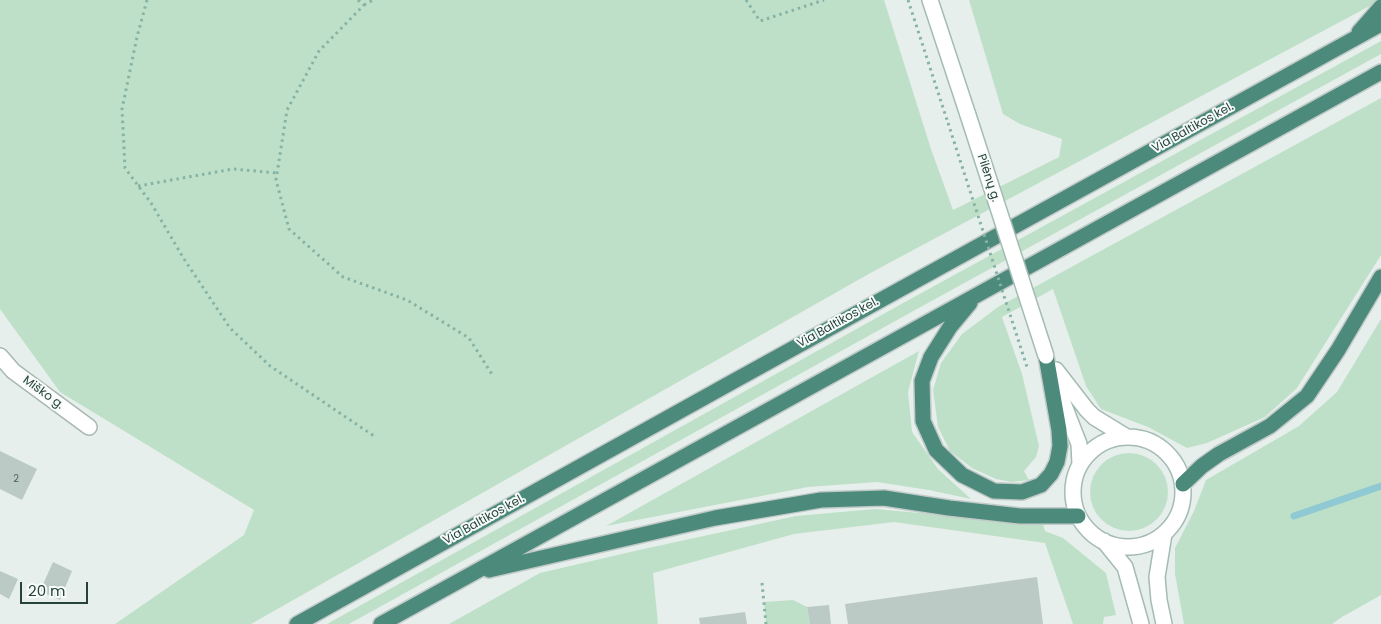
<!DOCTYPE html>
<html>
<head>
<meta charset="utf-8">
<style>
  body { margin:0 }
  #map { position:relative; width:1381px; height:624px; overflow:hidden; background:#e6efeb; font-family:Poppins,sans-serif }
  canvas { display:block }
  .scale { position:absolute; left:20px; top:582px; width:68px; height:22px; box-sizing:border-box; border:2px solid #24423a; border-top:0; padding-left:6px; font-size:15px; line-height:18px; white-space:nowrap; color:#24423a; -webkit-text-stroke:4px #f7fbf9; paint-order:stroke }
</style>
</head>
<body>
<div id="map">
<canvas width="1381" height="624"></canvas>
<div class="scale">20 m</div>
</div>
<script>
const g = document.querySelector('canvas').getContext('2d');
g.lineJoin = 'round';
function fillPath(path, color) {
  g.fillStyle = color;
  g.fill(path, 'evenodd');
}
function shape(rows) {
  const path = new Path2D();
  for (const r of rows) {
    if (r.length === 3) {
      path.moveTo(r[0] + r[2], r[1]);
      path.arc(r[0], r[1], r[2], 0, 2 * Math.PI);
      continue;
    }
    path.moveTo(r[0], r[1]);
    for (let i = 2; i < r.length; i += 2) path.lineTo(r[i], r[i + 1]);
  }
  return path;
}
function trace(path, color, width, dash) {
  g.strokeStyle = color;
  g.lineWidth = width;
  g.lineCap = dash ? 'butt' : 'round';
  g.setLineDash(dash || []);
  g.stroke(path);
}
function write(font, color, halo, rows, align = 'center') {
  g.font = font + ' Poppins,sans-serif';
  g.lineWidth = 4;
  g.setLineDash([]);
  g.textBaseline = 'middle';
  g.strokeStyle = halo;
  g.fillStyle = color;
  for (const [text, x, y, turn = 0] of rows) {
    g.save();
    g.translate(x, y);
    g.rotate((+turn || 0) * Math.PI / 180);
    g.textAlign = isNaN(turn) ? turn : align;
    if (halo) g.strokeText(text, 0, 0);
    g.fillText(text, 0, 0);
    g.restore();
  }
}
fillPath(shape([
  [0,0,884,0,931,149,953,210,1059,157,1062,139,1020,124,1003,114,969,0,1381,0,874,271,251,624,115,624,244,535,254,510,60,392,0,309],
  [1381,41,1381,54,1370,60,917,309,349,624,327,624,905,302],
  [1381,98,1381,255,1297,388,1265,417,1207,443,1187,448,1148,427,1101,409,1086,386,1053,289,1002,317,1022,374,1039,446,1036,457,1024,471,1029,480,1012,482,996,479,972,468,950,451,938,427,933,390,941,363,962,334,998,307],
  [1381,319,1381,595,1342,617,1332,624,1184,624,1175,574,1175,548,1194,511,1206,480,1299,426,1337,392],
  [919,351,908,392,912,432,938,469,971,499,929,490,877,482,808,487,606,526],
  [1129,492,39],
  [875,509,1043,524,1045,531,1063,538,1106,573,1116,615,1104,617,1103,624,1073,624,1045,543,894,522,794,534,653,573,658,624,449,624,540,573,639,550,796,516],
  [793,600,807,607,810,624,766,624,764,602]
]), '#bfe0c8');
trace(shape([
  [1294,516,1381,486]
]), '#8ec9d4', 7);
fillPath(shape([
  [0,451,37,469,22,500,0,489],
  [53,562,72,571,60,600,40,591],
  [0,571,18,579,9,599,0,594],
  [1037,577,1043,624,848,624,845,604],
  [829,605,831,624,810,624,807,607],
  [745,612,747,624,700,624,699,618]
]), '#bbcac4');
const minor = shape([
  [0,356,13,371,89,427]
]);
const secondary = shape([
  [930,0,968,115],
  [1056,370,1087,410,1094,417,1125,436],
  [1053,377,1079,444,1080,464],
  [1128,492,55],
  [1164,534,1157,577,1159,600,1164,624],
  [1104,541,1125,567,1141,624]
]);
const trunk = shape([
  [1359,32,1381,7],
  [970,303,950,327,931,357,922,381,923,421,936,450,962,475,994,491,1022,492,1041,485,1051,474,1057,462,1060,446,1059,430,1046,356],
  [1183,484,1202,466,1219,454,1270,426,1307,396,1338,350,1381,277],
  [489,570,715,518,821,500,884,498,949,508,1020,516,1078,516],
  [297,624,734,381,1381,24],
  [381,624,1381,72]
]);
trace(minor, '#a8b8b2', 18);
trace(secondary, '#a4bbb3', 18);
trace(trunk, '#c2cac8', 18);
trace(shape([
  [147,0,137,37,122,109,125,168,151,203,184,259,230,328,270,366,374,436],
  [358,0,364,5,319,51,287,110,276,180,289,229,343,277,407,300,469,338,493,376],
  [746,0,760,21,824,0],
  [908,0,948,123],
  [364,5,373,0],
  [138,186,233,169,277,173],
  [762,583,766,624]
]), '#86b3a5', 3, [2.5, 4]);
trace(minor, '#fff', 15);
trace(secondary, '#fff', 15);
trace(trunk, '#4c8a7c', 15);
const secondaryBridge = shape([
  [968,115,1046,356]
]);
trace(secondaryBridge, '#a4bbb3', 18, []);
trace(shape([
  [948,123,1027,367]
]), '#86b3a5', 3, [2.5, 4]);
trace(secondaryBridge, '#fff', 15);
write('10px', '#4a645c', null, [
  ["2",16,479]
]);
write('12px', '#24423a', '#f7fbf9', [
  ["Via Baltikos kel.",1193,128,-29],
  ["Pilėnų g.",988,178,72],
  ["Via Baltikos kel.",838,323,-29],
  ["Miško g.",43,393,36],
  ["Via Baltikos kel.",484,520,-29]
]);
</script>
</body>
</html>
